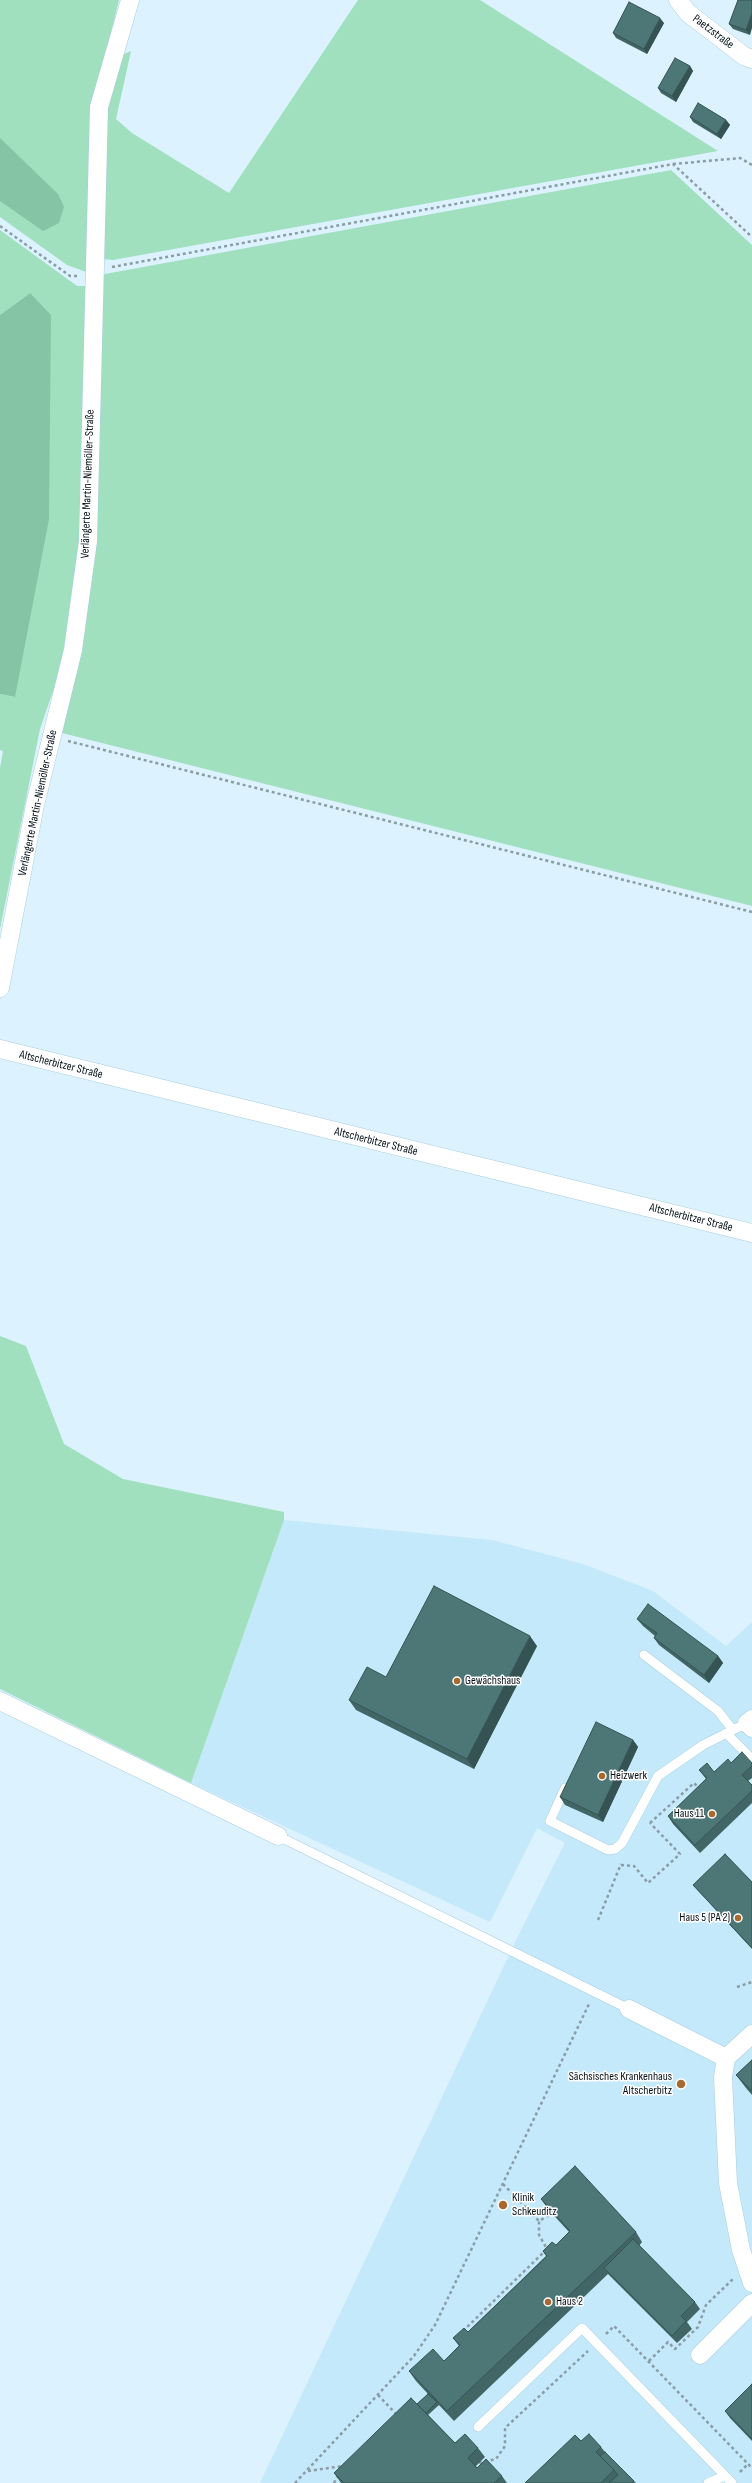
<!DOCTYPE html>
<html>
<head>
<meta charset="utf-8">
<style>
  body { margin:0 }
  canvas { display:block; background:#dcf2fe }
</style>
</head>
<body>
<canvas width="752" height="2483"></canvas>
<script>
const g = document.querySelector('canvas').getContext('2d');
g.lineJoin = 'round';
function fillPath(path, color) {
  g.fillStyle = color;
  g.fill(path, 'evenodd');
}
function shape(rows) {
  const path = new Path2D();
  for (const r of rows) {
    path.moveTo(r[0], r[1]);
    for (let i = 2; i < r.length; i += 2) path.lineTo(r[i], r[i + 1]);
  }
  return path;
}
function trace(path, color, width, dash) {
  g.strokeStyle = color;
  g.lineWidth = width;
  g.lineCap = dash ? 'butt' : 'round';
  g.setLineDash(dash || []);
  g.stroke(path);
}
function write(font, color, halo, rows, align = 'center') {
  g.font = font + ' "Sofia Sans Condensed",sans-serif';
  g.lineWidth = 3;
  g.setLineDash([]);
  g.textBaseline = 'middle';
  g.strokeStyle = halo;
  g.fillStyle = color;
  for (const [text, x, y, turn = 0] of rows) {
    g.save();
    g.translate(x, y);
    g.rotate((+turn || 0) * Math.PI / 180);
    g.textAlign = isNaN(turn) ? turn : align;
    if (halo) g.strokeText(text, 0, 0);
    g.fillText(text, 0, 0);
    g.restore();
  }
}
fillPath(shape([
  [284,1520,492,1540,583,1564,653,1591,726,1646,752,1622,752,2483,260,2483,517,1938,565,1843,537,1828,490,1922,191,1783]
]), '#c4e9fb');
fillPath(shape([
  [0,0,119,0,91,113,86,272,67,265,0,217],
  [358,0,480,0,718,151,113,260,101,259,106,116,122,55,131,51,116,119,132,133,229,193],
  [671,170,752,245,752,906,58,732,79,651,100,278,105,274],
  [0,230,77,286,87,286,80,534,61,668,40,729,0,929,0,768,3,751,0,750,0,694,14,697,30,293,0,315],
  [0,1336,26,1346,64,1444,123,1479,284,1512,284,1520,191,1783,0,1689]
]), '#a0e0bf');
fillPath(shape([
  [0,138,58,194,64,207,59,223,43,231,0,201],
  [30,293,51,315,49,519,15,697,0,694,0,315]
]), '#85c5a5');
const service = shape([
  [644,1655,718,1711,733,1730],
  [726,1733,752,1759],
  [565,1788,550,1821,608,1850,615,1849,622,1843,658,1776,703,1745,747,1723],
  [278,1836,629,2009],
  [478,2427,582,2328,732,2483],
  [708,2483,725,2476]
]);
const minor = shape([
  [678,0,688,13,744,56,752,59],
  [0,988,35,805,73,650,88,541,99,107,130,0],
  [0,1049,752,1233],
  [0,1701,278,1836],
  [752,1719,747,1723,752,1728],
  [629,2009,726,2058],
  [752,2034,726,2058,723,2077,728,2183,741,2250,752,2283],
  [700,2355,752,2303]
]);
trace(service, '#a8cddf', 10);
trace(minor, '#a8cddf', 19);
trace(shape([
  [673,164,740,158,752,165],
  [0,226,70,276,78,276],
  [112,267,673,164,752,237],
  [68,741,752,912],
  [650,1823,694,1783,700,1789],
  [621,1865,634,1866,648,1883,680,1854,650,1823],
  [598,1920,621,1864],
  [737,1987,752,1982],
  [503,2184,539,2221,551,2214],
  [463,2331,547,2249,539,2235,539,2221],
  [606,2334,614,2326,752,2468],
  [649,2361,668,2342,675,2349,698,2327,706,2305,733,2279],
  [378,2395,397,2415],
  [479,2463,496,2459,505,2446,505,2428,588,2351],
  [308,2471,343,2466],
  [740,2472,748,2464],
  [295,2483,414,2356,435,2325,589,2004],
  [334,2483,338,2475]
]), '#8a9ca6', 2.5, [3, 3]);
trace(service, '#fff', 9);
trace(minor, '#fff', 18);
fillPath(shape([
  [738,0,750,35,733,29,729,24],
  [664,23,647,54,616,38,613,33],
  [690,66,693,71,676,102,661,93,658,88],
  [690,117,726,120,730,125,721,139,693,122],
  [637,1619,718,1656,723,1663,709,1683,659,1645,654,1638,655,1636,643,1626],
  [537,1646,474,1769,356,1710,349,1700,386,1677],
  [633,1740,638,1747,603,1822,565,1805,560,1797],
  [731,1763,752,1763,752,1778,748,1781,752,1785,752,1803,700,1853,673,1824,668,1816,706,1779,699,1770,714,1772],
  [752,1882,752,1949,693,1885],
  [752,2060,752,2095,746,2088,736,2075],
  [541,2199,636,2232,642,2242,639,2246,695,2302,700,2309,687,2322,692,2329,677,2343,608,2274,454,2421,438,2404,439,2405,428,2415,455,2443,478,2448,485,2457,476,2466,477,2468,502,2476,507,2483,341,2483,334,2473,417,2404,428,2394,416,2381,409,2371,444,2361,459,2346,453,2338,468,2332,546,2256,543,2251,556,2245,569,2232,548,2209],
  [752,2384,752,2441,730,2418,725,2411],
  [581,2441,601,2447,605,2452,636,2483,525,2483]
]), '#426666');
fillPath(shape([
  [752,13,752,28,750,35,746,30],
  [660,18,664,23,647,54,644,49],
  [690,66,693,71,676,102,672,96],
  [726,120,730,125,721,139,717,134],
  [530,1636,537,1646,474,1769,467,1759],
  [718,1656,723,1663,709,1683,704,1675],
  [633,1740,638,1747,603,1822,598,1815]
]), '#365353');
const building = shape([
  [738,0,752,0,752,13,746,30,729,24,738,0],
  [629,2,660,18,644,49,613,33,629,2],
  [675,58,690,66,672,96,658,88,675,58],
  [698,103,726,120,717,134,690,117,698,103],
  [434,1586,530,1636,467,1759,349,1700,367,1667,386,1677,434,1586],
  [648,1604,718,1656,704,1675,654,1638,657,1633,637,1619,648,1604],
  [596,1722,633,1740,598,1815,560,1797,596,1722],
  [742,1752,752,1763,752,1766,742,1775,752,1785,752,1791,695,1845,668,1816,707,1778,699,1770,707,1763,714,1772,728,1759,731,1763,742,1752],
  [725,1854,752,1882,752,1948,693,1885,725,1854],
  [752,2060,752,2091,736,2075,752,2060],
  [575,2166,636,2232,447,2411,409,2371,433,2349,444,2361,460,2345,453,2338,464,2328,468,2332,547,2256,543,2251,552,2242,556,2245,570,2231,541,2199,575,2166],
  [633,2239,695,2302,681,2316,686,2321,672,2336,604,2268,633,2239],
  [752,2384,752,2439,725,2411,752,2384],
  [428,2394,437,2402,426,2413,417,2404,428,2394],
  [411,2398,455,2443,465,2434,478,2448,468,2458,477,2468,486,2459,502,2476,494,2483,344,2483,334,2473,411,2398],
  [589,2434,601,2447,596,2452,614,2470,601,2483,525,2483,575,2435,581,2441,589,2434],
  [605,2452,634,2481,632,2483,609,2483,618,2475,614,2470,600,2456,605,2452]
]);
fillPath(building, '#4d7777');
trace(building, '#365353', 1);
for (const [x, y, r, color] of [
  [457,1681,4,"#a7692f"],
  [602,1776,4,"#a7692f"],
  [712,1814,4,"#a7692f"],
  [738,1918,4,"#a7692f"],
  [681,2084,5,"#a7692f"],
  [503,2205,5,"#a7692f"],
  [548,2302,4,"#a7692f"]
]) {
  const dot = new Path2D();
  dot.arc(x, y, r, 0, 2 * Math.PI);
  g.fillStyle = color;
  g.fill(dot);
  trace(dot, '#fff', 1.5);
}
write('12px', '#030f15', '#fff', [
  ["Paetzstraße",713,32,37],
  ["Verlängerte Martin-Niemöller-Straße",88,484,-88],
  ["Verlängerte Martin-Niemöller-Straße",38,803,-78],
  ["Altscherbitzer Straße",61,1065,14],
  ["Altscherbitzer Straße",376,1142,14],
  ["Altscherbitzer Straße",691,1218,14]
]);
write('12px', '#030f15', '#fff', [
  ["Gewächshaus",465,1681],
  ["Heizwerk",610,1776],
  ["Haus 11",704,1814,"right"],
  ["Haus 5 (PA 2)",730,1918,"right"],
  ["Sächsisches Krankenhaus",672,2077,"right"],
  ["Altscherbitz",672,2091,"right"],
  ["Klinik",512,2198],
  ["Schkeuditz",512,2212],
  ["Haus 2",556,2302]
], 'left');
</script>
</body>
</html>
